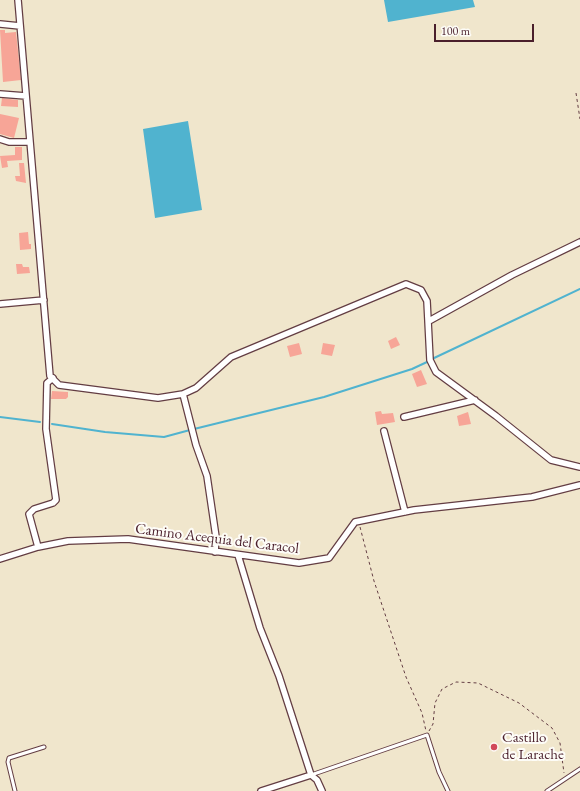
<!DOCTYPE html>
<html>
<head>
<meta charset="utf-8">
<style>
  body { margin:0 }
  #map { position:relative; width:580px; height:791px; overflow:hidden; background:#f0e6cc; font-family:"EB Garamond",serif }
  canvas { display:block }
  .scale { position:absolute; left:434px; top:24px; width:100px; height:18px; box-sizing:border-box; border:2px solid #4a1f2b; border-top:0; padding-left:5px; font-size:12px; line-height:14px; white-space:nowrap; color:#4a1f2b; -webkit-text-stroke:3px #fdfcf7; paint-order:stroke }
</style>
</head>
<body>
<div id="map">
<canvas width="580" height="791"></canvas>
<div class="scale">100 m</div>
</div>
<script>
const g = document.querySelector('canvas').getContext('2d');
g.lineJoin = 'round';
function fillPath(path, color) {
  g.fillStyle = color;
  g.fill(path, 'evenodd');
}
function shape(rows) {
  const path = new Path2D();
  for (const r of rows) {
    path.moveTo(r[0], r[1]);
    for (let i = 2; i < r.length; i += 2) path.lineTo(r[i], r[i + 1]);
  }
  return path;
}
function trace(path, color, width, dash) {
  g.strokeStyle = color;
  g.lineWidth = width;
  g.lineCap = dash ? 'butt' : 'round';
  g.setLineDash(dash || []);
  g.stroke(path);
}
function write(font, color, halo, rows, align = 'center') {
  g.font = font + ' "EB Garamond",serif';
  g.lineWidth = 4;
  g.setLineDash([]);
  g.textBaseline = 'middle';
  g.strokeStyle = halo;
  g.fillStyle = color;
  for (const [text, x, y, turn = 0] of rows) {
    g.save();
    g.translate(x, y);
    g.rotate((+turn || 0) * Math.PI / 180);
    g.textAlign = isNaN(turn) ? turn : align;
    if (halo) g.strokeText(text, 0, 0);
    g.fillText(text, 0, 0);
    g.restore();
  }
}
fillPath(shape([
  [384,0,473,0,475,7,388,22],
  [188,121,202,210,155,218,143,129]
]), '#50b3cf');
trace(shape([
  [432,359,580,289],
  [0,417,40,422],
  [52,424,105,432,164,437,190,430],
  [194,429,324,397,412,369,427,362]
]), '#50b3cf', 2);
fillPath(shape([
  [0,30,5,30,5,33,16,32,21,80,3,82],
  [2,98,18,100,18,107,1,106],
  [0,114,19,118,14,138,0,134],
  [15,147,22,147,22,160,7,161,8,167,2,168,0,156,15,155],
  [19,163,24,163,26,183,16,181,15,176,20,176],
  [28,232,29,244,31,244,31,249,20,250,19,233],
  [16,264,22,264,23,267,29,267,30,273,17,274],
  [396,337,400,345,391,349,388,341],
  [299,343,302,354,290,357,287,346],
  [323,343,335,345,332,356,321,354],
  [421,370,427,384,417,387,412,374],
  [52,391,68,392,68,397,66,399,51,399],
  [381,411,382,414,393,413,395,422,377,425,375,412],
  [468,412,471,424,459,426,457,416]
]), '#f7a597');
const service = shape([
  [311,775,427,735,439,772,448,791],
  [15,791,8,762,9,758,44,747],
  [547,791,580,769]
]);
const minor = shape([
  [18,0,50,376,59,385,158,398,183,394,196,388,231,357,406,284,421,290,427,301,430,360,436,372,496,416,551,460,580,467],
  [0,24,20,26],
  [0,94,26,96],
  [0,139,9,142,30,142],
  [0,304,44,300],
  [429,321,512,275,580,242],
  [183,394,196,445,207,476,216,537,215,552],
  [404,417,475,400],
  [384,431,405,512],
  [38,547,29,514,34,509,53,503,56,500,46,429,47,383,53,378],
  [238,555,260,628,279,676,311,775,317,780,322,791],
  [0,559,38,547,68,541,128,539,299,563,329,558,355,522,414,510,532,497,580,485],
  [261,791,311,775]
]);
trace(service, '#633d43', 5);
trace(minor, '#633d43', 8);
trace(shape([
  [576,93,580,119],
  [360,527,374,581,406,677,422,713,426,731],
  [429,731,433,724,435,703,442,689,456,682,478,683,519,703,552,728,560,743,564,773]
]), '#633d43', 1, [3, 3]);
trace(service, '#fff', 3);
trace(minor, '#fff', 5.5);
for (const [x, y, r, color] of [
  [494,747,4,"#d1495b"]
]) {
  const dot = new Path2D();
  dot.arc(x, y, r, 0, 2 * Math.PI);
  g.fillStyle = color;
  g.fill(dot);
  trace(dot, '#fdfcf7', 1.5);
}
write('15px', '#4a1f2b', '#fdfcf7', [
  ["Camino Acequia del Caracol",217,539,7]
]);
write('15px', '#4a1f2b', '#fdfcf7', [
  ["Castillo",502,738],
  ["de Larache",502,755]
], 'left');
</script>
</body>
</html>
